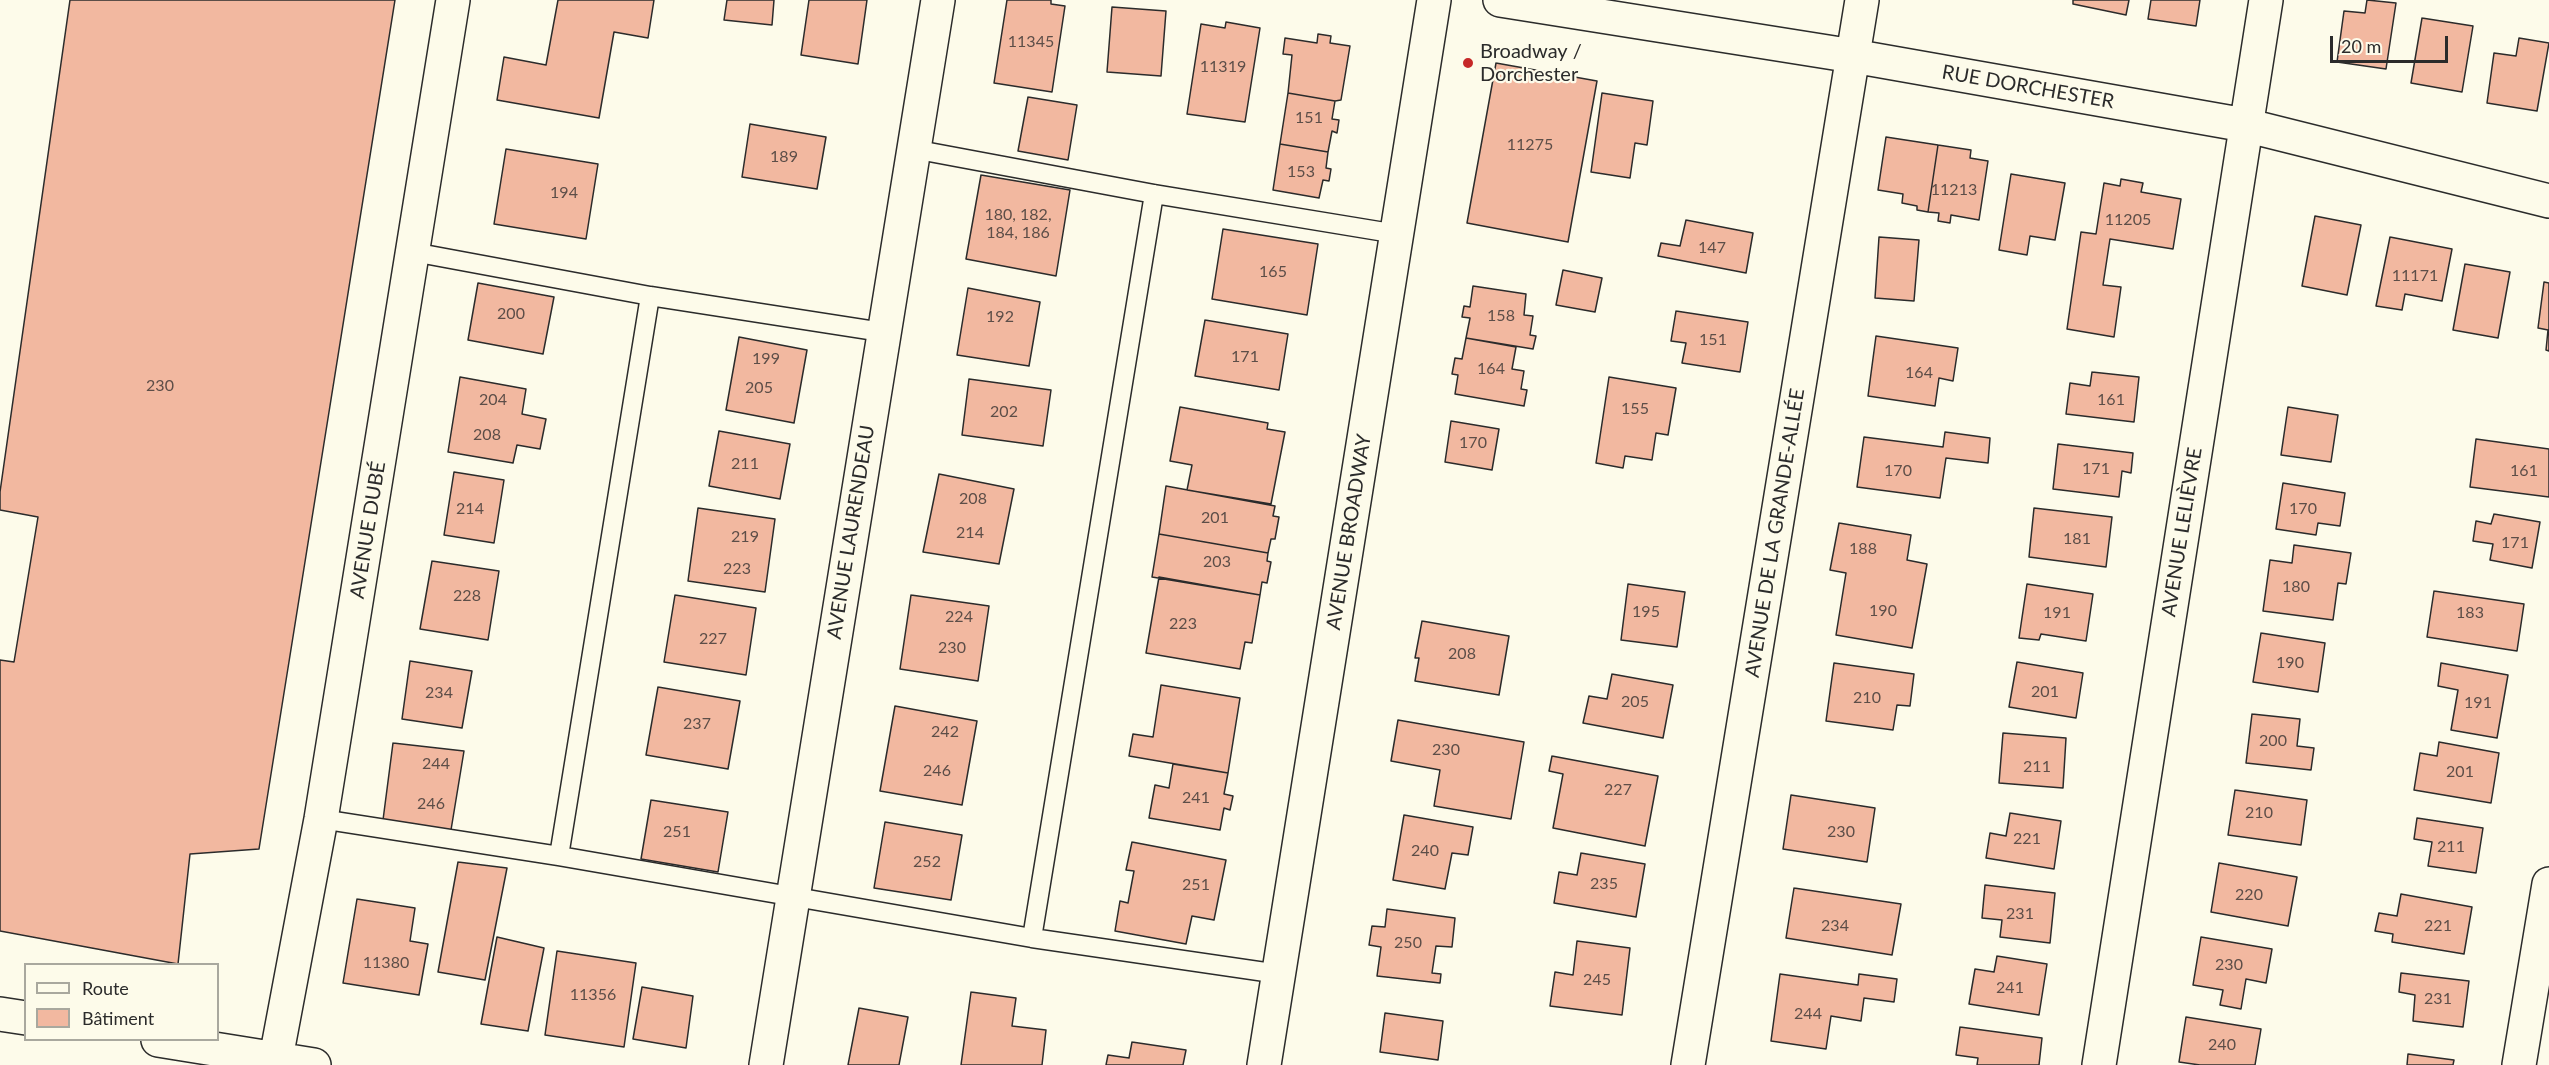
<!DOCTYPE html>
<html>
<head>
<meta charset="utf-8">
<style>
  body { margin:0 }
  #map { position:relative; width:2549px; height:1065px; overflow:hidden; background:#fdfbea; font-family:Lato,sans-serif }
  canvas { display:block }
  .legend { position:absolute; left:24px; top:963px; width:195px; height:78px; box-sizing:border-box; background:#fdfbea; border:2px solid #a9a89e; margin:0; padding:8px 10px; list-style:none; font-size:18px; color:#2b2b2b }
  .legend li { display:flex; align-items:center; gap:12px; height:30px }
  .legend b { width:30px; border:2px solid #a9a89e }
  .scale { position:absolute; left:2330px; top:36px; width:118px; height:27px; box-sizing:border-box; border:3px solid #2b2b2b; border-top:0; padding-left:8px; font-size:18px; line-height:21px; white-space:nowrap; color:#2b2b2b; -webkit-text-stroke:4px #fdfbea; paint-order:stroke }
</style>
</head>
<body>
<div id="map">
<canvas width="2549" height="1065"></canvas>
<ul class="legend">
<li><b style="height:8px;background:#fdfbea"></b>Route</li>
<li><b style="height:16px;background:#f2b8a0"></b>Bâtiment</li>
</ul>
<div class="scale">20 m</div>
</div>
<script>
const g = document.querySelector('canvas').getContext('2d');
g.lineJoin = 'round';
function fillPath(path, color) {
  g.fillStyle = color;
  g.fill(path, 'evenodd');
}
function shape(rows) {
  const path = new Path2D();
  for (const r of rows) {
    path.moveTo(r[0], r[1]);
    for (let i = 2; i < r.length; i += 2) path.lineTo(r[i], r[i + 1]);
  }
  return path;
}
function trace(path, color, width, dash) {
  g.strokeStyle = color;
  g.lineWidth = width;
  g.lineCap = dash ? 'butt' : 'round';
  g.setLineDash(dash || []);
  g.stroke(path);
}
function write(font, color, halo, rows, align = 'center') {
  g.font = font + ' Lato,sans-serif';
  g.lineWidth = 4.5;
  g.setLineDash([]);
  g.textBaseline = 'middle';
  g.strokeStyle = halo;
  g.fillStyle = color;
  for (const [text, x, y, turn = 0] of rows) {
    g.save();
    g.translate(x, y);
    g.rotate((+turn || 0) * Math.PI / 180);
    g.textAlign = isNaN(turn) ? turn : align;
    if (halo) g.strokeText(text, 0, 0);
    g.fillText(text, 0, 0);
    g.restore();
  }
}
const building = shape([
  [70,0,395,0,259,849,190,854,178,964,0,931,0,660,14,662,38,517,0,510,0,492,70,0],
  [558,0,654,0,648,38,614,32,599,118,497,100,504,57,546,65,558,0],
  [727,0,774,0,772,25,724,20,727,0],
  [809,0,867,0,858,64,801,55,809,0],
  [1007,0,1051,0,1051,4,1065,6,1052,92,994,83,1007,0],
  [2073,0,2129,0,2126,15,2073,4,2073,0],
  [2151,0,2200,0,2196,26,2148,19,2151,0],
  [2367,0,2396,3,2386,69,2337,62,2344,11,2365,13,2367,0],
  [1112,7,1166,11,1161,76,1107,72,1112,7],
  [2422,18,2473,26,2462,92,2411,83,2422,18],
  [1226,22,1260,28,1245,122,1187,114,1201,24,1225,28,1226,22],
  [1318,34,1331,36,1330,43,1350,46,1341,100,1335,101,1288,93,1292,55,1283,54,1285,38,1317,43,1318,34],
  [2519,38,2549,43,2537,111,2487,103,2494,53,2516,56,2519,38],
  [1496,63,1597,81,1568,242,1467,223,1496,63],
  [1288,93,1335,101,1332,119,1339,120,1337,133,1332,131,1328,152,1280,144,1288,93],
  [1602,93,1653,101,1647,145,1635,143,1630,178,1591,172,1602,93],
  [1028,97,1077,105,1068,160,1018,151,1028,97],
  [750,124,826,137,817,189,742,177,750,124],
  [1886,137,1938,145,1928,212,1917,210,1917,206,1902,203,1903,194,1878,190,1886,137],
  [1280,144,1328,152,1326,168,1331,169,1329,181,1323,180,1319,198,1273,190,1280,144],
  [1938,145,1971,150,1970,158,1988,161,1979,220,1951,215,1950,223,1938,221,1939,213,1928,212,1938,145],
  [506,149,598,164,586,239,494,224,506,149],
  [2011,174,2065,183,2055,240,2030,236,2027,255,1999,250,2011,174],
  [981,175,1070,190,1056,276,966,259,981,175],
  [2121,179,2143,183,2141,192,2181,199,2173,249,2110,239,2103,285,2121,287,2114,337,2067,329,2081,232,2096,234,2104,183,2120,186,2121,179],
  [2315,216,2361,225,2347,295,2302,286,2315,216],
  [1686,220,1753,233,1746,273,1658,256,1661,243,1680,246,1686,220],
  [1223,229,1318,244,1307,315,1212,299,1223,229],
  [1879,237,1919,240,1914,301,1875,298,1879,237],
  [2390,237,2452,249,2442,301,2405,294,2402,310,2376,306,2390,237],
  [2465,264,2510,272,2498,338,2453,330,2465,264],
  [1563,270,1602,278,1595,312,1556,305,1563,270],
  [2544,282,2549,283,2549,351,2546,350,2548,330,2538,328,2544,282],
  [478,283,554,297,543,354,468,340,478,283],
  [1473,286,1526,294,1524,315,1533,316,1530,335,1536,336,1533,349,1466,338,1470,318,1462,317,1464,306,1470,307,1473,286],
  [968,288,1040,302,1029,366,957,355,968,288],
  [1676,311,1748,322,1740,372,1682,363,1686,343,1671,341,1676,311],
  [1205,320,1288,334,1279,390,1195,376,1205,320],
  [1876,336,1958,348,1953,381,1939,378,1935,406,1868,396,1876,336],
  [739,337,807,350,794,423,726,410,739,337],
  [1466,338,1516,347,1512,369,1524,371,1521,389,1527,390,1524,406,1455,394,1458,375,1452,374,1455,358,1462,359,1466,338],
  [2092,372,2139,377,2134,422,2066,414,2070,383,2090,386,2092,372],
  [460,377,526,389,522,414,546,419,540,449,517,445,513,463,448,452,460,377],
  [1609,377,1676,388,1668,435,1656,433,1652,460,1625,456,1623,468,1596,463,1609,377],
  [969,379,1051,390,1043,446,962,435,969,379],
  [1180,407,1268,423,1267,429,1285,432,1271,504,1187,490,1192,465,1170,461,1180,407],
  [2288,407,2338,415,2331,462,2281,455,2288,407],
  [1451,421,1499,429,1492,470,1445,462,1451,421],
  [719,431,790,444,780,499,709,486,719,431],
  [1945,432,1990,438,1988,463,1946,458,1940,498,1857,487,1864,437,1943,447,1945,432],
  [2476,439,2549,449,2549,497,2470,487,2476,439],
  [2058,444,2133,453,2131,473,2122,471,2119,497,2053,489,2058,444],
  [454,472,504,480,494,543,444,535,454,472],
  [939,474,1014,489,999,564,923,552,939,474],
  [2283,483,2345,493,2340,526,2318,523,2316,535,2276,529,2283,483],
  [1166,486,1275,506,1273,516,1279,517,1275,539,1271,539,1268,553,1159,534,1166,486],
  [698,508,775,519,765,592,688,581,698,508],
  [2034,508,2112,517,2106,567,2029,557,2034,508],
  [2494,514,2540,522,2532,568,2490,560,2493,544,2473,541,2476,521,2491,524,2494,514],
  [1839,523,1911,535,1907,560,1927,564,1912,648,1836,635,1846,573,1830,570,1839,523],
  [1159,534,1268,553,1267,561,1271,562,1267,583,1262,582,1260,595,1152,577,1159,534],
  [2294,545,2351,553,2346,584,2338,583,2333,620,2263,611,2270,560,2292,563,2294,545],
  [432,561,499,571,488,640,420,629,432,561],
  [1159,577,1260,595,1252,643,1245,642,1240,669,1146,653,1159,577],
  [1628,584,1685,592,1677,647,1621,640,1628,584],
  [2027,584,2093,594,2086,641,2041,634,2039,640,2019,638,2027,584],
  [2434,591,2524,604,2517,651,2427,637,2434,591],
  [675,595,756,608,746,675,664,662,675,595],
  [911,595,989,606,978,681,900,669,911,595],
  [1422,621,1509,636,1499,695,1415,681,1419,658,1415,658,1422,621],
  [2261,633,2325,643,2318,692,2253,682,2261,633],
  [410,661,472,671,462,728,402,719,410,661],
  [2017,662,2083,673,2076,718,2009,707,2017,662],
  [1834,663,1914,674,1910,706,1897,705,1893,730,1826,721,1834,663],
  [2441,663,2508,675,2497,738,2451,730,2458,690,2438,686,2441,663],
  [1612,674,1673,685,1663,738,1583,723,1589,696,1607,699,1612,674],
  [1161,685,1240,698,1228,773,1129,756,1133,734,1153,737,1161,685],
  [658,687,740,701,728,769,646,755,658,687],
  [895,706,977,721,962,805,880,791,895,706],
  [2252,714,2300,719,2297,746,2314,748,2311,770,2246,763,2252,714],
  [1398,720,1524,742,1511,819,1434,806,1440,770,1391,761,1398,720],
  [2003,733,2066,738,2063,788,1999,783,2003,733],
  [2439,742,2499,753,2491,803,2414,790,2420,753,2437,756,2439,742],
  [393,743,464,751,451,830,383,820,393,743],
  [1552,756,1658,776,1645,846,1553,828,1563,774,1549,771,1552,756],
  [1173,764,1228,773,1224,794,1233,796,1230,810,1224,808,1220,830,1149,818,1155,785,1169,788,1173,764],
  [2235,790,2307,800,2301,845,2228,835,2235,790],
  [1791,795,1875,808,1867,862,1783,849,1791,795],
  [651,800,728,812,718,872,641,859,651,800],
  [2010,813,2061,821,2054,869,1986,858,1990,833,2006,836,2010,813],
  [1404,815,1473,827,1468,855,1452,853,1445,889,1393,880,1404,815],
  [2417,818,2483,828,2476,873,2428,866,2432,842,2414,839,2417,818],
  [885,822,962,835,951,900,874,888,885,822],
  [1132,842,1226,860,1214,920,1192,916,1186,944,1115,931,1120,901,1128,903,1134,871,1126,870,1132,842],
  [1581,853,1645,864,1636,917,1554,903,1559,872,1577,875,1581,853],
  [458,862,507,868,485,980,438,972,458,862],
  [2219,863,2297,877,2288,926,2211,912,2219,863],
  [1985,885,2055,893,2050,943,2000,937,2002,920,1982,918,1985,885],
  [1794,888,1901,904,1892,955,1786,938,1794,888],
  [2401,894,2472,907,2464,954,2392,942,2393,934,2375,931,2379,913,2397,916,2401,894],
  [357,899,415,908,410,941,428,944,419,995,343,983,357,899],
  [1387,909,1455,918,1452,947,1436,946,1432,973,1441,974,1440,983,1377,976,1381,947,1369,945,1372,926,1385,927,1387,909],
  [497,937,544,948,528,1031,481,1024,497,937],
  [2201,937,2272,949,2266,983,2246,979,2241,1009,2220,1005,2223,990,2193,985,2201,937],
  [1577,941,1630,948,1622,1015,1550,1006,1555,972,1573,975,1577,941],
  [557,951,636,963,624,1047,545,1035,557,951],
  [1997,956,2047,964,2039,1015,1969,1004,1975,969,1994,972,1997,956],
  [2401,973,2469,981,2463,1027,2413,1021,2415,995,2399,992,2401,973],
  [1780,974,1858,985,1859,974,1897,979,1894,1002,1864,998,1861,1021,1831,1016,1826,1049,1771,1041,1780,974],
  [642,987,693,996,686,1048,633,1039,642,987],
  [971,992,1016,998,1012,1026,1046,1030,1042,1065,961,1065,971,992],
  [859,1008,908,1017,899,1065,848,1065,859,1008],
  [1385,1013,1443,1021,1438,1060,1380,1052,1385,1013],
  [2186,1017,2261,1029,2255,1065,2200,1065,2179,1062,2186,1017],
  [1960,1027,2042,1038,2039,1065,1977,1065,1978,1058,1956,1055,1960,1027],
  [1132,1042,1186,1050,1183,1065,1106,1065,1108,1055,1129,1058,1132,1042],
  [2408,1054,2454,1060,2453,1065,2407,1065,2408,1054]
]);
fillPath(building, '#f2b8a0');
trace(building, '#2b2b2b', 1.5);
const lane = shape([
  [913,149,1154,194,1397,234],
  [413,252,650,296,882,332],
  [321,819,559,856,1032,938,1279,974],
  [559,856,650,296],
  [1032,938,1154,194]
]);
const street = shape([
  [1500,0,1853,56,2245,125,2549,201],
  [0,1014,26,1018],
  [158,1040,314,1065],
  [276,1058,321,819,453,0],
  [766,1065,938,0],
  [1688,1065,1862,0],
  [2099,1065,2266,0],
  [2519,1065,2549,884]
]);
const secondary = shape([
  [1264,1065,1434,0]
]);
trace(lane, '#2b2b2b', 21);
trace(street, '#2b2b2b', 36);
trace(secondary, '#2b2b2b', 36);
trace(lane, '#fdfbea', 18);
trace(street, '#fdfbea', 33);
trace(secondary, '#fdfbea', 33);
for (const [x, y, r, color] of [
  [1468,63,6,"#c62828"]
]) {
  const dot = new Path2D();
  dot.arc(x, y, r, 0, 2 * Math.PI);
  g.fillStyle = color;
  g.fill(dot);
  trace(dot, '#fdfbea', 2);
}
write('16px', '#5d4e48', null, [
  ["11345",1031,42],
  ["11319",1223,67],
  ["151",1309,118],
  ["11275",1530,145],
  ["189",784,157],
  ["153",1301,172],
  ["11213",1954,190],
  ["194",564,193],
  ["180, 182,",1018,215],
  ["184, 186",1018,233],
  ["11205",2128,220],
  ["147",1712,248],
  ["165",1273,272],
  ["11171",2415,276],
  ["200",511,314],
  ["158",1501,316],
  ["192",1000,317],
  ["151",1713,340],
  ["171",1245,357],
  ["199",766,359],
  ["164",1491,369],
  ["164",1919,373],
  ["230",160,386],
  ["205",759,388],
  ["204",493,400],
  ["161",2111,400],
  ["155",1635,409],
  ["202",1004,412],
  ["208",487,435],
  ["170",1473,443],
  ["211",745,464],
  ["171",2096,469],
  ["170",1898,471],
  ["161",2524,471],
  ["208",973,499],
  ["214",470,509],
  ["170",2303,509],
  ["201",1215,518],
  ["214",970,533],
  ["219",745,537],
  ["181",2077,539],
  ["171",2515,543],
  ["188",1863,549],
  ["203",1217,562],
  ["223",737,569],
  ["180",2296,587],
  ["228",467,596],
  ["190",1883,611],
  ["195",1646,612],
  ["191",2057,613],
  ["183",2470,613],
  ["224",959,617],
  ["223",1183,624],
  ["227",713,639],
  ["230",952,648],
  ["208",1462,654],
  ["190",2290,663],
  ["201",2045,692],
  ["234",439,693],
  ["210",1867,698],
  ["205",1635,702],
  ["191",2478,703],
  ["237",697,724],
  ["242",945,732],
  ["200",2273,741],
  ["230",1446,750],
  ["244",436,764],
  ["211",2037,767],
  ["246",937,771],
  ["201",2460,772],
  ["227",1618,790],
  ["241",1196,798],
  ["246",431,804],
  ["210",2259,813],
  ["251",677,832],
  ["230",1841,832],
  ["221",2027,839],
  ["211",2451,847],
  ["240",1425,851],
  ["252",927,862],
  ["235",1604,884],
  ["251",1196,885],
  ["220",2249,895],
  ["231",2020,914],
  ["234",1835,926],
  ["221",2438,926],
  ["250",1408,943],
  ["11380",386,963],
  ["230",2229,965],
  ["245",1597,980],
  ["241",2010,988],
  ["11356",593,995],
  ["231",2438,999],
  ["244",1808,1014],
  ["240",2222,1045]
]);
write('20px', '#2b2b2b', '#fdfbea', [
  ["Broadway /",1480,52],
  ["Dorchester",1480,75]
], 'left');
write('20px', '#2b2b2b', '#fdfbea', [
  ["RUE DORCHESTER",2028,87,10],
  ["AVENUE DUBÉ",368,530,-81],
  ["AVENUE LAURENDEAU",851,532,-81],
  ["AVENUE BROADWAY",1349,532,-81],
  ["AVENUE LELIÈVRE",2182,532,-81],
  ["AVENUE DE LA GRANDE-ALLÉE",1775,533,-81]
]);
</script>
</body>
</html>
